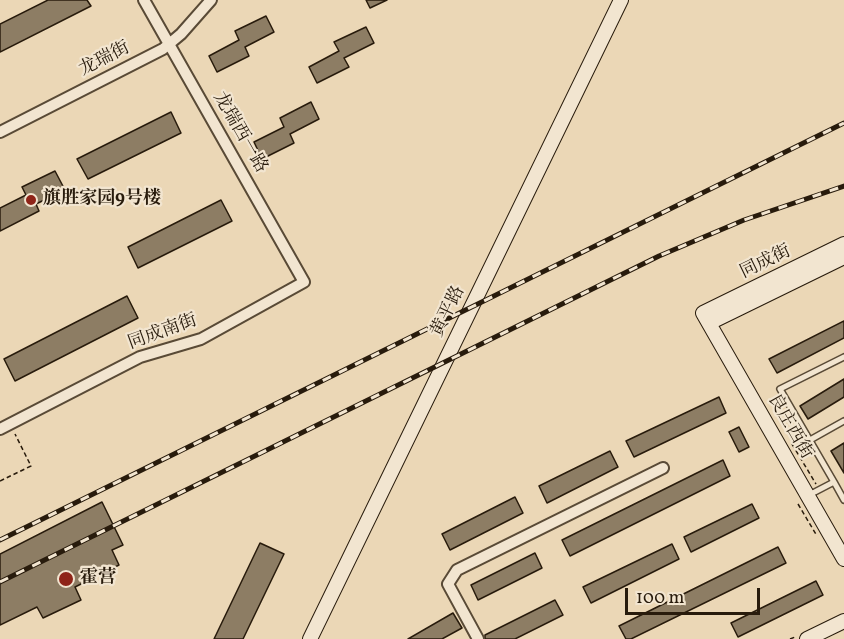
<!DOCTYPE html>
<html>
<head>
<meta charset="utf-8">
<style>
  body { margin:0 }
  #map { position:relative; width:844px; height:639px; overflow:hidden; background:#ebd7b6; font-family:Vollkorn,serif }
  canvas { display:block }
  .scale { position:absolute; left:625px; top:588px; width:135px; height:27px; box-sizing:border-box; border:3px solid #281b0c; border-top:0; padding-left:8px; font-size:18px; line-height:21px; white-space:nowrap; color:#281b0c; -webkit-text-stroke:4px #f2e5d0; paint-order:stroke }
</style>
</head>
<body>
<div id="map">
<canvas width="844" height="639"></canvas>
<div class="scale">100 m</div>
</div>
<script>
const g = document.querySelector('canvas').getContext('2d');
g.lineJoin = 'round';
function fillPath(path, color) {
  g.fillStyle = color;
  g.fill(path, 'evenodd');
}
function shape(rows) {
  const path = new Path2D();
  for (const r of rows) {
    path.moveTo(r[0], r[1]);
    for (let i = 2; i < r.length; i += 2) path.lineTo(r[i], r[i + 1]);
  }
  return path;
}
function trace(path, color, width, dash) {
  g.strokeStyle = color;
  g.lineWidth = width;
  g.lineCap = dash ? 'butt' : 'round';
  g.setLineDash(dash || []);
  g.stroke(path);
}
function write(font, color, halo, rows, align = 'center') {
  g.font = font + ' Vollkorn,"Noto Serif SC",serif';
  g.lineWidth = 4.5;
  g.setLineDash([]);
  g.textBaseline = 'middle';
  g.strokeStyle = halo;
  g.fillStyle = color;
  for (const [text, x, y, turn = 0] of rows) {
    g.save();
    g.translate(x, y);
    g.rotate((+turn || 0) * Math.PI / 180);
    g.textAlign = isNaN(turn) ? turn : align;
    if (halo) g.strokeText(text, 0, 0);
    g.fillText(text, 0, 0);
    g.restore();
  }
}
const building = shape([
  [48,0,87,0,91,6,0,52,0,24,48,0],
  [366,0,387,0,370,8,366,0],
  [266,16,274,32,245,47,249,56,217,72,209,56,239,40,235,31,266,16],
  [366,27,374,43,344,58,349,67,317,83,309,67,339,51,334,42,366,27],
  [311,102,319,119,290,134,294,143,262,159,254,142,284,127,280,118,311,102],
  [171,112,181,133,88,179,77,159,171,112],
  [55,171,65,190,36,204,39,211,0,231,0,208,26,195,22,187,55,171],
  [221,200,232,221,138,268,128,247,221,200],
  [127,296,138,318,15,381,4,359,127,296],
  [844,321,844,338,777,373,769,359,844,321],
  [844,379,844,397,808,419,800,406,844,379],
  [719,397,726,413,634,457,626,441,719,397],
  [739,427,749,447,739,452,729,432,739,427],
  [844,443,844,473,831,451,844,443],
  [610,451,618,467,547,503,539,486,610,451],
  [723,460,730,476,570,556,562,540,723,460],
  [515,497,523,513,450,550,442,534,515,497],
  [102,502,123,545,112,550,119,565,75,587,81,600,43,618,37,607,0,625,0,554,102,502],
  [752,504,759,518,691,552,684,537,752,504],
  [260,543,284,554,243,639,214,639,260,543],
  [672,544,679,559,591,603,583,587,672,544],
  [778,547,786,563,631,639,626,639,619,626,778,547],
  [535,553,542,568,478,600,471,585,535,553],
  [816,581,823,595,738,637,731,623,816,581],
  [555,600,563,615,515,639,485,639,485,635,555,600],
  [453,613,462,628,442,639,408,639,453,613]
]);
fillPath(building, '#8d7d64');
trace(building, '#281b0c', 1.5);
const lane = shape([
  [810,440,844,421],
  [834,482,780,389,844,357],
  [809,495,834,482,844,500]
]);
const street = shape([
  [0,132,163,49,181,34,211,0],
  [0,429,140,357,201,339,304,282,144,0],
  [478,639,448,584,457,570,663,468]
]);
const secondary = shape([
  [844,244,703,313,844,559],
  [709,323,844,257],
  [310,639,621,0],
  [807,639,844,621]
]);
trace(lane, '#594a36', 8);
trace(street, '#594a36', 14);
trace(secondary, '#281b0c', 16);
trace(shape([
  [792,444,816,484],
  [0,481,31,466,15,434],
  [798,504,817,536],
  [790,639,795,637]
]), '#281b0c', 1.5, [4.5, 3]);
trace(lane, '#f2e5d0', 5);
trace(street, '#f2e5d0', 10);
trace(secondary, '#f2e5d0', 14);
const rail = shape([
  [0,540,844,123],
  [0,582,659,256,744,220,844,186]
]);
trace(rail, '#281b0c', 5);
trace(rail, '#f2e5d0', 3, [9]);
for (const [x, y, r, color] of [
  [31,200,6,"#8f2418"],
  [66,579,8,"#8f2418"]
]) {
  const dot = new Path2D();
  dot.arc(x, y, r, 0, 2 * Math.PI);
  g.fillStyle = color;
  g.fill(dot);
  trace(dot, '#f2e5d0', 2);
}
write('18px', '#281b0c', '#f2e5d0', [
  ["龙瑞街",105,60,-27],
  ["龙瑞西一路",239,133,60],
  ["同成街",766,263,-26],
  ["黄平路",449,312,-64],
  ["同成南街",163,333,-20],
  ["良庄西街",789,427,60]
]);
write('bold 18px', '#281b0c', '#f2e5d0', [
  ["旗胜家园9号楼",43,200],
  ["霍营",80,579]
], 'left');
</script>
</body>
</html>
